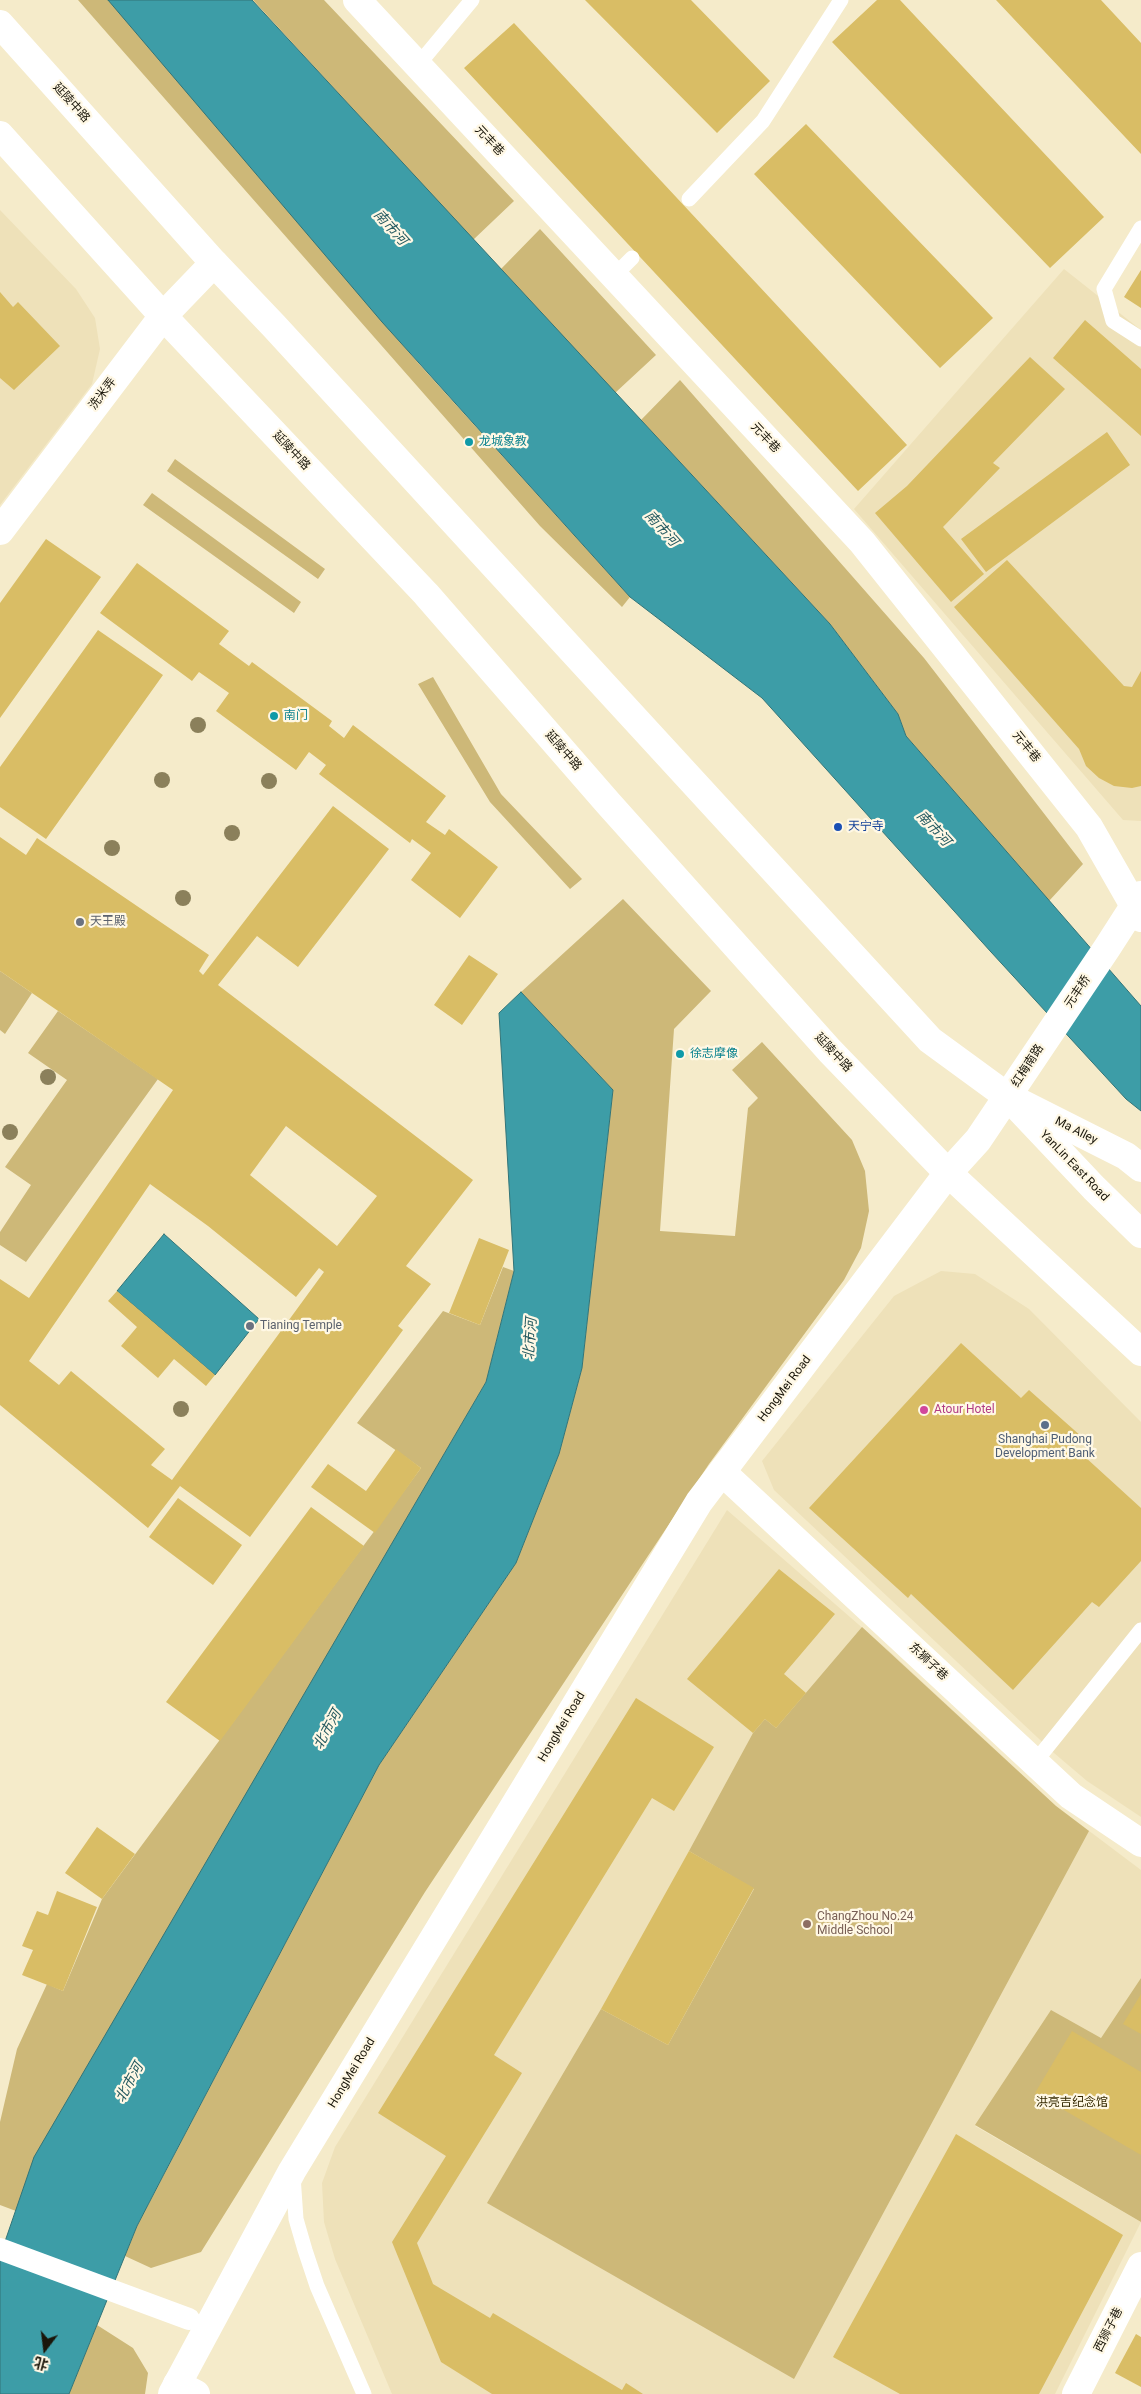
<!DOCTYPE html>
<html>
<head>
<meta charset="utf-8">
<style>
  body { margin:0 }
  #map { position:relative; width:1141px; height:2394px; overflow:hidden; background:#f5ebca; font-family:Roboto,"Noto Sans SC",sans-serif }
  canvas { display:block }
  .north { position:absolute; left:20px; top:2324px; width:50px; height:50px; -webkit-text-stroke:4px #fff8e5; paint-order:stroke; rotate:195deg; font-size:14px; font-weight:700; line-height:20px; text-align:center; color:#1a160a }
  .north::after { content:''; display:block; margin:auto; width:18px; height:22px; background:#1a160a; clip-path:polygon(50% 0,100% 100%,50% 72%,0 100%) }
</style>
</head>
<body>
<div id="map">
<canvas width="1141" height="2394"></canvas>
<div class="north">北</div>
</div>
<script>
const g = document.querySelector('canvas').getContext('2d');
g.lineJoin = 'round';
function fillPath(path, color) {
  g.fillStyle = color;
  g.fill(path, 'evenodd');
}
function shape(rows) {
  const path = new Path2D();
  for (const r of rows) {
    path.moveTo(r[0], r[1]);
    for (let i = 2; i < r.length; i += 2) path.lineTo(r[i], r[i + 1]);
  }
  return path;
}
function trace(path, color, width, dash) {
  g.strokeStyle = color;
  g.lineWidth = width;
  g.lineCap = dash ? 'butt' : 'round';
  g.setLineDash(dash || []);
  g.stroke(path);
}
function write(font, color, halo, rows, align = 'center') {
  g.font = font + ' Roboto,"Noto Sans SC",sans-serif';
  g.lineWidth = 4.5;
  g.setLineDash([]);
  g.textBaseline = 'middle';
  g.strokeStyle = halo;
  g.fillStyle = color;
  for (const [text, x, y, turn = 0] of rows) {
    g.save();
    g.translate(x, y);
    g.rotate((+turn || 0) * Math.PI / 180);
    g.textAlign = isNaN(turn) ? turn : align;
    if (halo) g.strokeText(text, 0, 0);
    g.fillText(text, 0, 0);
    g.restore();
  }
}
fillPath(shape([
  [0,210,76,289,95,318,100,349,92,384,0,505],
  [1064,269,1141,330,1141,821,1123,820,854,509],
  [941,1271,975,1274,1029,1309,1141,1422,1141,1817,1087,1781,1054,1753,774,1490,762,1461,894,1296],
  [727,1510,889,1651,1056,1806,1141,1870,1141,1978,1101,2038,975,2126,1141,2222,1055,2394,392,2394,335,2259,324,2222,322,2183,335,2147]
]), '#eee1b9');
fillPath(shape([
  [78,0,109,0,420,365,630,597,622,607,540,526],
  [253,0,324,0,514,201,473,240],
  [540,229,656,355,615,393,501,269],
  [680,380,924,658,1083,864,1049,901,906,736,898,714,830,624,641,420],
  [175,459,325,569,318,579,167,471],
  [152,493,301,602,294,613,143,505],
  [433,677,501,794,582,879,570,889,490,802,418,684],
  [623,899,711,991,674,1029,660,1231,735,1236,748,1108,758,1098,732,1070,762,1042,852,1140,865,1171,869,1211,861,1248,844,1280,709,1464,425,1892,201,2252,151,2268,125,2256,137,2226,379,1765,516,1563,559,1454,582,1368,613,1090,521,992],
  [0,971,32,993,5,1034,0,1030],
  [58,1011,158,1079,26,1262,0,1245,0,1232,31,1185,5,1167,67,1080,28,1053],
  [503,1267,514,1271,486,1382,35,2157,16,2211,0,2205,0,2122,17,2049,47,1984,63,1991,102,1899,421,1468,357,1423,443,1311,480,1325],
  [862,1627,1056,1806,1089,1831,794,2379,487,2203,601,2009,668,2045,754,1889,689,1851,753,1733,765,1719,776,1728],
  [1141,1978,1141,2222,975,2125,1051,2010,1101,2038],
  [97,2325,133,2348,148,2373,145,2394,69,2394]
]), '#cdb878');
const water = shape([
  [108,0,252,0,830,624,898,714,906,736,1141,1006,1141,1111,1126,1099,991,952,762,698,630,597,382,322,108,0],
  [521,992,613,1090,582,1368,559,1454,516,1563,379,1765,164,2174,137,2226,69,2394,0,2394,0,2256,34,2157,486,1382,514,1271,499,1013,521,992],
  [164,1234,259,1319,215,1375,117,1291,164,1234]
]);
fillPath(water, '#3d9da7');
trace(water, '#327478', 1);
fillPath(shape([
  [585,0,691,0,770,81,717,133],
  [877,0,900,0,1104,217,1050,268,832,42],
  [996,0,1101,0,1141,43,1141,154],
  [514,23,907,445,858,491,464,68],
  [806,124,993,318,940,368,754,174],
  [1141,270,1141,308,1124,297],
  [0,292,13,307,18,302,60,346,14,390,0,378],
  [1085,320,1141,369,1141,436,1053,358],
  [1030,357,1065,389,993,463,1000,468,943,527,984,574,951,602,875,513,907,486],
  [1107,432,1130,465,986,572,961,539],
  [46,539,101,577,0,718,0,603],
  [1007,560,1124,686,1132,687,1141,671,1141,786,1132,788,1114,786,1099,778,1086,766,1079,749,954,607],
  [137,563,229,631,219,644,249,666,252,662,332,721,329,726,344,738,353,725,446,796,426,822,445,835,449,829,498,867,460,918,411,880,431,853,412,839,410,843,319,774,326,765,309,752,296,770,216,711,229,693,199,672,192,681,100,613],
  [98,630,163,675,46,839,0,807,0,767],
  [333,806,389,849,298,967,257,936,218,985,473,1180,406,1266,431,1284,398,1326,403,1330,250,1537,180,1486,148,1528,0,1405,0,1279,29,1298,173,1090,0,971,0,837,26,855,37,838,209,955,199,971,203,975],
  [286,1126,377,1196,337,1246,250,1175],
  [150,1184,208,1226,296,1297,319,1268,324,1272,172,1480,151,1465,165,1449,71,1371,59,1385,29,1361],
  [469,955,498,974,462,1025,434,1005],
  [479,1238,509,1250,480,1325,449,1313],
  [117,1291,215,1375,206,1386,174,1359,158,1378,121,1346,137,1327,108,1301],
  [961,1343,1021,1398,1029,1390,1082,1437,1073,1446,1141,1508,1141,1561,1099,1607,1092,1602,1013,1690,911,1594,908,1598,809,1508],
  [396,1449,421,1468,375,1533,311,1487,328,1464,366,1491],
  [178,1498,242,1545,213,1585,149,1537],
  [311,1507,364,1546,220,1741,166,1702],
  [779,1569,835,1614,784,1674,806,1693,776,1728,765,1719,753,1733,687,1679],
  [636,1698,714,1747,674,1811,652,1798,494,2055,522,2073,417,2243,433,2284,490,2318,493,2313,622,2390,626,2383,643,2394,492,2394,441,2362,392,2242,446,2156,378,2113],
  [97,1827,135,1854,102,1899,65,1873],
  [689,1851,754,1888,668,2045,601,2009],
  [57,1891,97,1907,63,1991,22,1975,33,1950,22,1946,37,1911,48,1915],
  [1141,1994,1141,2034,1123,2024],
  [1072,2031,1141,2072,1141,2155,1035,2093],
  [956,2134,1123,2235,1039,2394,900,2394,833,2357],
  [1136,2334,1141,2337,1141,2387,1115,2373]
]), '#d9bd65');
trace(shape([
  [418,65,472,0],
  [689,199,763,121,841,0],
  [1141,228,1104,289,1113,321,1141,339],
  [614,276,632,258],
  [1035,1762,1141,1630],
  [293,2176,296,2219,305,2250,317,2286,364,2394]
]), '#fff', 15);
trace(shape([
  [0,2249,189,2319]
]), '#fff', 22);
trace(shape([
  [357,0,862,542,1089,827,1141,918],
  [1011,1098,1126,1156,1141,1168],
  [722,1472,1071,1796,1141,1843],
  [177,2384,196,2394],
  [1076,2394,1141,2266]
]), '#fff', 28);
trace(shape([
  [0,531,163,316,214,263],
  [172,2394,292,2171,699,1502,948,1173,978,1140,1107,948,1141,895]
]), '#fff', 28);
trace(shape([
  [0,24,214,263,274,326,930,1040,1008,1097,1094,1188,1141,1234],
  [0,135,163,316,426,594,608,803,830,1051,948,1173,1141,1352]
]), '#fff', 28);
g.fillStyle = '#8b805b';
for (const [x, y] of [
  [198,725],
  [162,780],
  [269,781],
  [232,833],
  [112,848],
  [183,898],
  [48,1077],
  [10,1132],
  [181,1409]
]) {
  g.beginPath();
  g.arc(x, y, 8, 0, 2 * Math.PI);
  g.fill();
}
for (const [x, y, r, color] of [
  [469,442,5,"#0f9aa8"],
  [274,716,5,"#0f9aa8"],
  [838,827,5,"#1a4fb4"],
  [80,922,5,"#6b7280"],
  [680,1054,5,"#0f9aa8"],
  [250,1326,5,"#6b7280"],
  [924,1410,5,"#d1479c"],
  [1045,1425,5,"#5c6f8a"],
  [807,1924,5,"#8d6e63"]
]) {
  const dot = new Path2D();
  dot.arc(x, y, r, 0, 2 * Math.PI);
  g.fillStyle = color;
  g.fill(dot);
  trace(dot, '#fff8e5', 2);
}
write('12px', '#1a160a', '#fff8e5', [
  ["延陵中路",71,103,48],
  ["元丰巷",489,141,47],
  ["洗米弄",103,394,-53],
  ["元丰巷",765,438,47],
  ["延陵中路",291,451,47],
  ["元丰巷",1026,747,51],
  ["延陵中路",563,751,49],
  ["元丰桥",1078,992,-56],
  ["延陵中路",833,1053,47],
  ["红梅南路",1028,1066,-57],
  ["Ma Alley",1076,1131,27],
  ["YanLin East Road",1074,1166,46],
  ["HongMei Road",785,1389,-53],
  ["东狮子巷",928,1662,43],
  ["HongMei Road",562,1727,-59],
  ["HongMei Road",352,2073,-59],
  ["西狮子巷",1109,2330,-63]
]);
write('12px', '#0d838f', '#fff8e5', [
  ["龙城象教",479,442],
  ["南门",284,716],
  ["徐志摩像",690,1054]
], 'left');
write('12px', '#164399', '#fff8e5', [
  ["天宁寺",848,827]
], 'left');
write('12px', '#5b616d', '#fff8e5', [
  ["天王殿",90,922],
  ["Tianing Temple",260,1326]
], 'left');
write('12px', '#b23c85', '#fff8e5', [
  ["Atour Hotel",934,1410]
], 'left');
write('12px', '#4e5e75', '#fff8e5', [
  ["Shanghai Pudong",1045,1440],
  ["Development Bank",1045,1454]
]);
write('12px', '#785e54', '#fff8e5', [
  ["ChangZhou No.24",817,1917],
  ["Middle School",817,1931]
], 'left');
write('12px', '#342801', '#fff8e5', [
  ["洪亮吉纪念馆",1072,2103]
]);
write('italic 14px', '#255a60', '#fff8e5', [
  ["南市河",390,228,48],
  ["南市河",661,529,48],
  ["南市河",933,829,47],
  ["北市河",531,1339,-86],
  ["北市河",328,1730,-61],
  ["北市河",130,2083,-61]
]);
</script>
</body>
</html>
